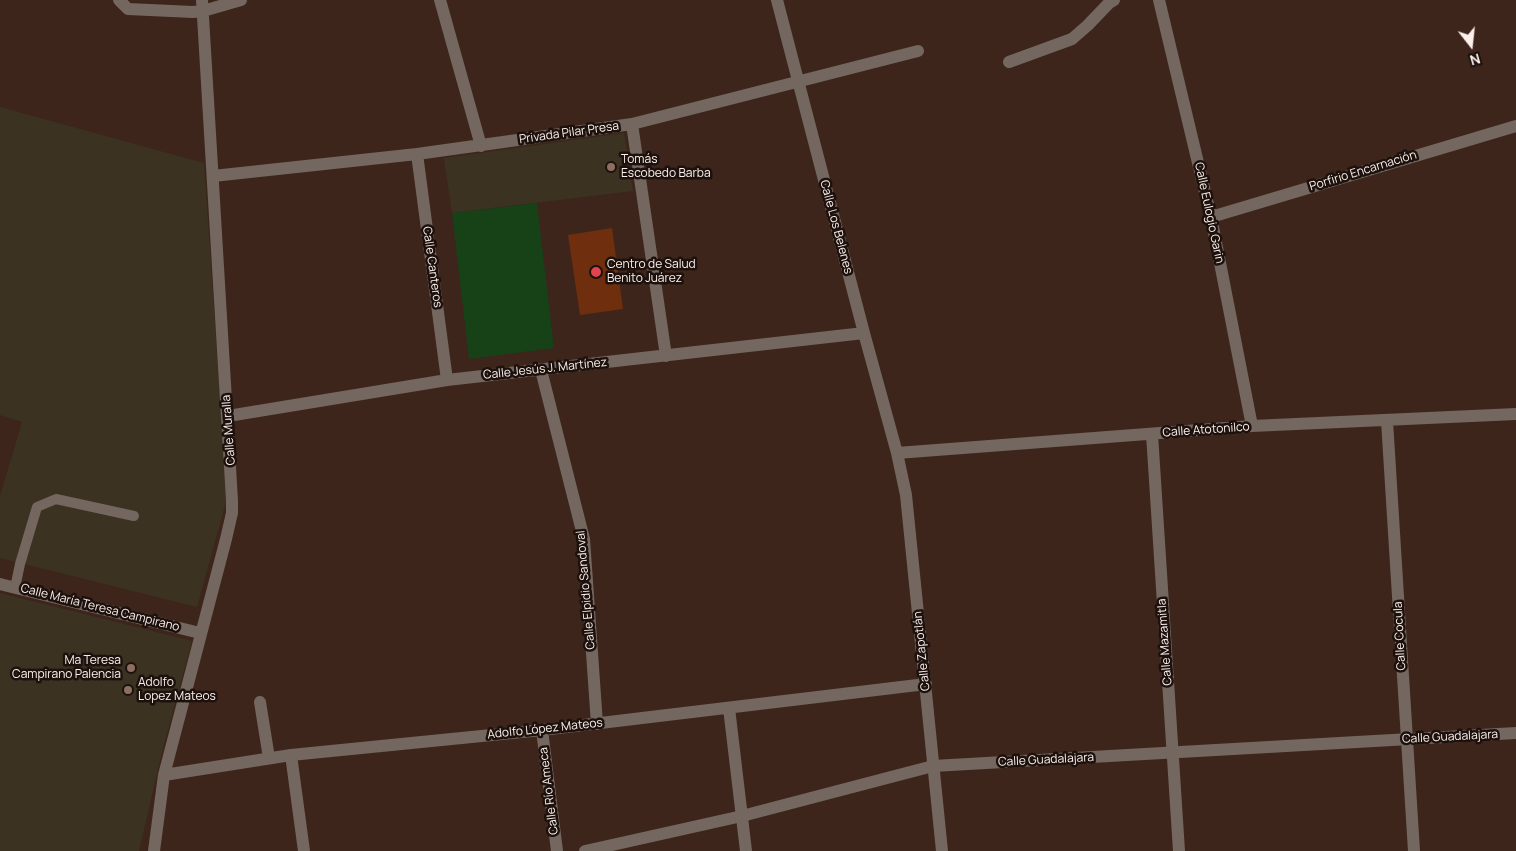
<!DOCTYPE html>
<html>
<head>
<meta charset="utf-8">
<style>
  body { margin:0 }
  #map { position:relative; width:1516px; height:851px; overflow:hidden; background:#3d251b; font-family:Manrope,sans-serif }
  canvas { display:block }
  .north { position:absolute; left:1446px; top:20px; width:50px; height:50px; -webkit-text-stroke:4px #1c110d; paint-order:stroke; rotate:164deg; font-size:14px; font-weight:700; line-height:20px; text-align:center; color:#fdf0eb }
  .north::after { content:''; display:block; margin:auto; width:18px; height:22px; background:#fdf0eb; clip-path:polygon(50% 0,100% 100%,50% 72%,0 100%) }
</style>
</head>
<body>
<div id="map">
<canvas width="1516" height="851"></canvas>
<div class="north">N</div>
</div>
<script>
const g = document.querySelector('canvas').getContext('2d');
g.lineJoin = 'round';
function fillPath(path, color) {
  g.fillStyle = color;
  g.fill(path, 'evenodd');
}
function shape(rows) {
  const path = new Path2D();
  for (const r of rows) {
    path.moveTo(r[0], r[1]);
    for (let i = 2; i < r.length; i += 2) path.lineTo(r[i], r[i + 1]);
  }
  return path;
}
function trace(path, color, width, dash) {
  g.strokeStyle = color;
  g.lineWidth = width;
  g.lineCap = dash ? 'butt' : 'round';
  g.setLineDash(dash || []);
  g.stroke(path);
}
function write(font, color, halo, rows, align = 'center') {
  g.font = font + ' Manrope,sans-serif';
  g.lineWidth = 5;
  g.setLineDash([]);
  g.textBaseline = 'middle';
  g.strokeStyle = halo;
  g.fillStyle = color;
  for (const [text, x, y, turn = 0] of rows) {
    g.save();
    g.translate(x, y);
    g.rotate((+turn || 0) * Math.PI / 180);
    g.textAlign = isNaN(turn) ? turn : align;
    if (halo) g.strokeText(text, 0, 0);
    g.fillText(text, 0, 0);
    g.restore();
  }
}
fillPath(shape([
  [0,107,204,163,227,498,197,607,0,558,0,496,22,422,0,415],
  [624,133,633,191,452,213,444,158],
  [0,593,192,641,163,748,139,851,0,851]
]), '#3b3222');
fillPath(shape([
  [537,203,554,348,469,359,452,213]
]), '#174117');
fillPath(shape([
  [612,228,623,309,580,315,568,235]
]), '#6f2f0e');
trace(shape([
  [15,588,20,564,37,507,56,499,134,516]
]), '#736760', 10);
trace(shape([
  [119,0,128,9,193,12,203,11,241,0],
  [440,0,481,146],
  [777,0,864,333,897,453,906,495,942,851],
  [1159,0,1211,217,1252,426],
  [1009,62,1072,39,1088,25,1109,3,1114,0],
  [632,124,666,356],
  [417,154,447,380],
  [213,176,417,154,632,124,918,51],
  [1211,217,1516,126],
  [541,370,584,539,597,724],
  [228,416,447,380,864,333],
  [1387,421,1414,851],
  [1152,434,1179,851],
  [897,453,1252,426,1516,414],
  [0,584,200,633],
  [260,702,269,758],
  [729,708,746,851],
  [542,730,557,851],
  [291,755,304,851],
  [164,775,291,755,542,730,926,684],
  [154,851,164,775,226,539,232,513,232,500,202,0]
]), '#736760', 12);
trace(shape([
  [585,851,742,816,933,766,1516,733]
]), '#736760', 12);
for (const [x, y, r, color] of [
  [611,167,5,"#8d6e63"],
  [596,272,6,"#e0444e"],
  [131,668,5,"#8d6e63"],
  [128,690,5,"#8d6e63"]
]) {
  const dot = new Path2D();
  dot.arc(x, y, r, 0, 2 * Math.PI);
  g.fillStyle = color;
  g.fill(dot);
  trace(dot, '#1c110d', 2);
}
write('12px', '#fdf0eb', '#1c110d', [
  ["Privada Pilar Presa",569,133,-8],
  ["Porfirio Encarnación",1363,171,-17],
  ["Calle Eulogio Garin",1209,213,78],
  ["Calle Los Belenes",836,227,75],
  ["Calle Canteros",432,267,82],
  ["Calle Jesús J. Martínez",545,369,-6],
  ["Calle Muralla",229,430,-94],
  ["Calle Atotonilco",1206,430,-4],
  ["Calle Elpidio Sandoval",586,590,-95],
  ["Calle María Teresa Campirano",100,608,14],
  ["Calle Cocula",1400,636,-93],
  ["Calle Mazamitla",1165,642,-94],
  ["Calle Zapotlán",922,651,-96],
  ["Adolfo López Mateos",545,729,-6],
  ["Calle Guadalajara",1450,737,-3],
  ["Calle Guadalajara",1046,760,-3],
  ["Calle Río Ameca",549,791,-97]
]);
write('12px', '#fdf0eb', '#1c110d', [
  ["Tomás",621,160],
  ["Escobedo Barba",621,174],
  ["Centro de Salud",607,265],
  ["Benito Juárez",607,279],
  ["Ma Teresa",121,661,"right"],
  ["Campirano Palencia",121,675,"right"],
  ["Adolfo",138,683],
  ["Lopez Mateos",138,697]
], 'left');
</script>
</body>
</html>
